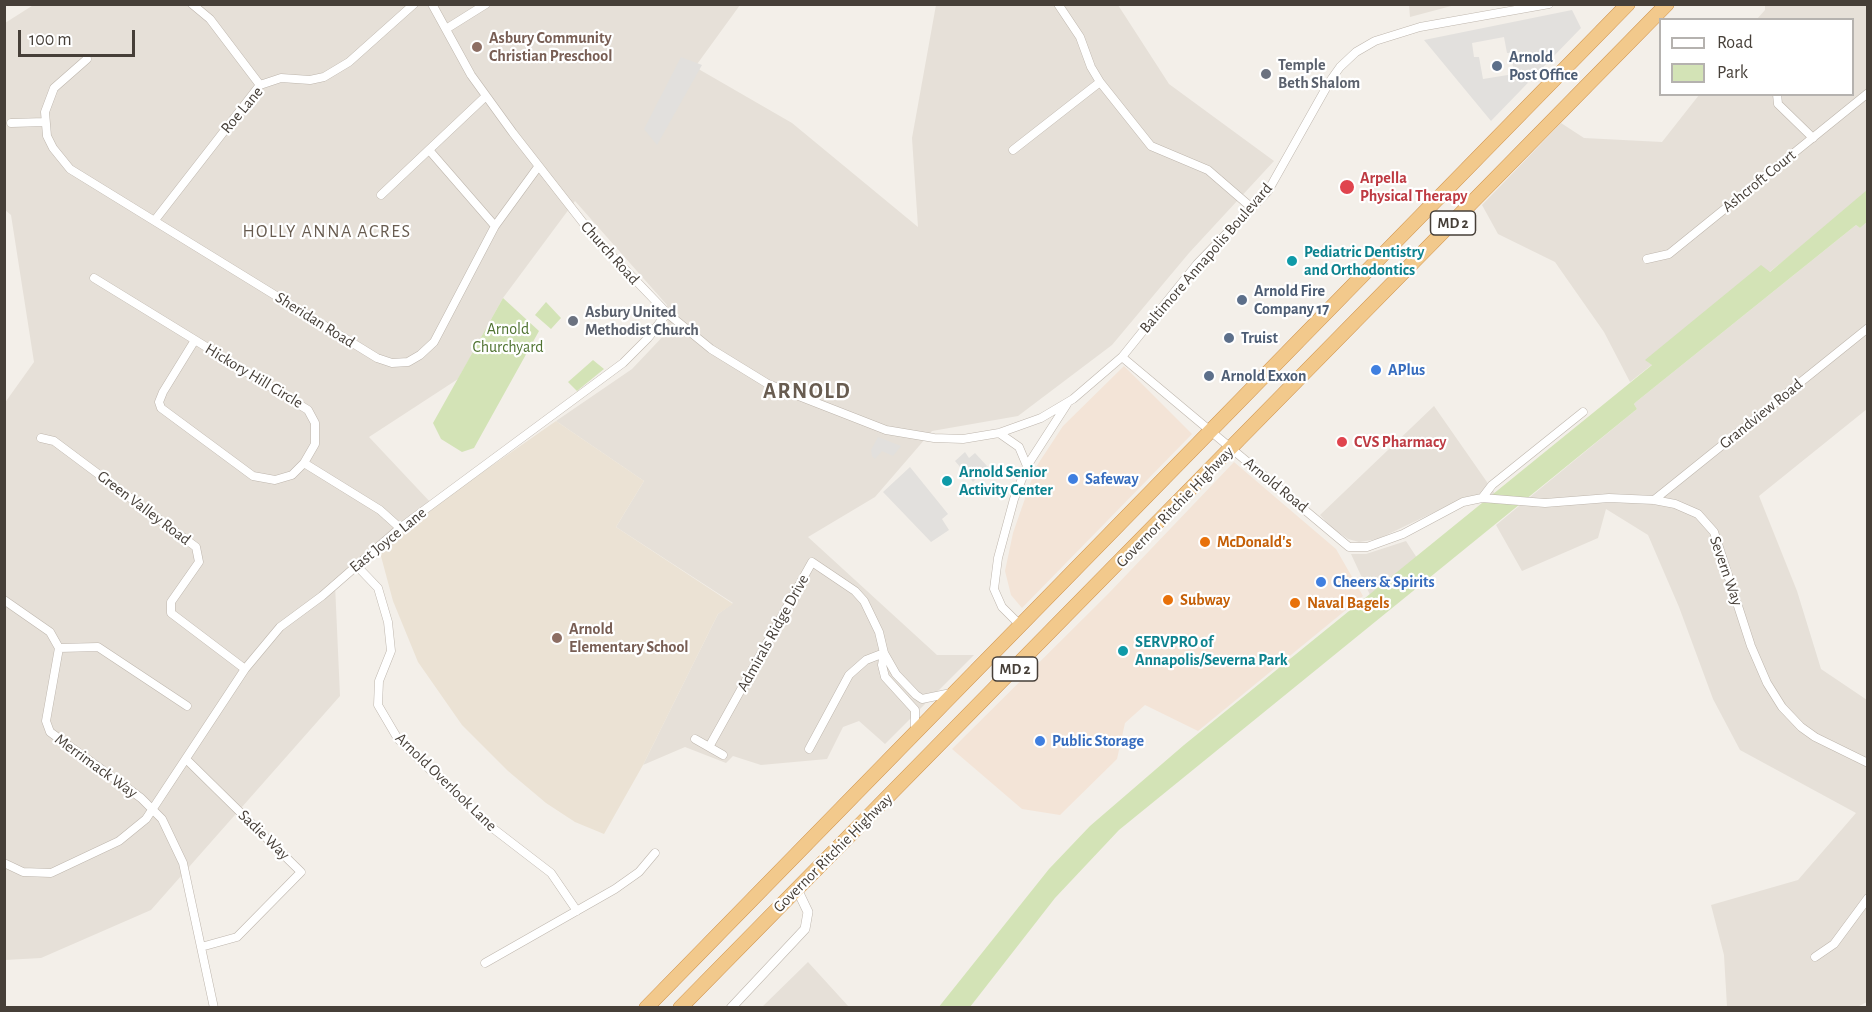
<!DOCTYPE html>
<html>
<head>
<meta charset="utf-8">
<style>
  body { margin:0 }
  #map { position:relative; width:1872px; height:1012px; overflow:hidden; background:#f3efe9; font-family:"Alegreya Sans",sans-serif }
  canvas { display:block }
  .frame { position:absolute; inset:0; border:6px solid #463f38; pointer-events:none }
  .legend { position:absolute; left:1659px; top:18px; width:195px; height:78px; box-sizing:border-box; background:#fff; border:2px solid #b5b2af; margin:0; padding:8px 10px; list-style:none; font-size:18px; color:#463f38 }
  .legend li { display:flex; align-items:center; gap:12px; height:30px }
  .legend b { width:30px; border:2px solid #b5b2af }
  .scale { position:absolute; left:18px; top:30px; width:117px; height:27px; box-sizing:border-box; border:3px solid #463f38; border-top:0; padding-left:8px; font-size:18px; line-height:21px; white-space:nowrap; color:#463f38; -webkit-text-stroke:4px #fff; paint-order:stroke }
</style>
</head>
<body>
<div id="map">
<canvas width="1872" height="1012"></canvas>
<div class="frame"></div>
<ul class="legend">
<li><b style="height:8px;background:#fff"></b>Road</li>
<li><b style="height:16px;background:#d3e3b6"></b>Park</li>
</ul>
<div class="scale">100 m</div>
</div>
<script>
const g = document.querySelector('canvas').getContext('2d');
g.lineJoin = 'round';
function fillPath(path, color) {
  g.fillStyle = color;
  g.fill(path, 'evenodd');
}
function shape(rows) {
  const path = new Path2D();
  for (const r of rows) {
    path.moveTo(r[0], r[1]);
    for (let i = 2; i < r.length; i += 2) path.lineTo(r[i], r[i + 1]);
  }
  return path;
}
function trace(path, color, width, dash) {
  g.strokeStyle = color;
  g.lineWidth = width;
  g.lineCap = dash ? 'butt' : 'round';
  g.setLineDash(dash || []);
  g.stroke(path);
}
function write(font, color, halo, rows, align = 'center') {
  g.font = font + ' "Alegreya Sans",sans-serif';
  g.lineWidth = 4.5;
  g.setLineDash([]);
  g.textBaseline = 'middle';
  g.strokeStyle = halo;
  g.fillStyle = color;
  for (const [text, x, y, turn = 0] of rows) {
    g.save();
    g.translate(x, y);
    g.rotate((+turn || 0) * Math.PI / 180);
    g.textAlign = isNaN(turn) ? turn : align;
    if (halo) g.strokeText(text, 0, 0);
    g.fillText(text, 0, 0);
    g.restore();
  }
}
fillPath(shape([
  [35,4,740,5,695,67,792,123,918,227,912,138,936,5,1118,5,1169,84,1274,161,1189,253,1112,345,1018,416,932,431,875,497,808,537,937,655,974,655,885,744,859,721,843,727,827,759,761,765,733,756,726,763,685,747,643,765,718,614,733,603,616,527,644,481,556,421,632,369,668,331,667,305,575,201,503,298,458,379,369,437,432,504,335,584,340,696,151,910,41,958,5,960,4,404,34,362,11,215,5,210,5,23],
  [1409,5,1409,4,1455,5,1410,17],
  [1765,5,1867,5,1867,195,1630,382,1604,332,1555,262,1498,234,1482,205,1561,123,1584,138,1662,142,1699,95,1852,94,1852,20,1757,19,1765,10],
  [1867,222,1867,409,1759,496,1797,591,1821,669,1867,700,1867,1002,1855,1008,1727,1007,1724,955,1711,905,1798,880,1856,813,1740,750,1713,699,1679,607,1648,535,1606,509,1598,538,1522,571,1496,525,1637,409,1634,404,1636,402,1856,225,1860,228],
  [1434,406,1496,495,1466,497,1378,539,1359,542,1348,539,1332,528,1320,515],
  [1406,541,1417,558,1370,595,1351,554,1366,554],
  [808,962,849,1007,762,1007]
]), '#e6e0d8');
fillPath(shape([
  [1124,366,1192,434,1022,608,1011,595,1005,571,1013,533,1036,467,1063,426],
  [1234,462,1336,549,1363,596,1198,731,1145,705,1125,723,1117,759,1060,815,1022,809,952,749,1108,594]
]), '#f3e4d7');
fillPath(shape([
  [556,421,644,481,616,527,733,604,718,614,643,765,604,834,575,822,546,803,508,771,462,725,418,662,393,601,378,545]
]), '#ebe2d4');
fillPath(shape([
  [1867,190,1867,222,1860,228,1856,225,1636,402,1634,404,1637,409,1119,830,1055,898,970,1007,938,1008,1049,869,1090,826,1184,745,1652,365,1645,360,1761,265,1770,272],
  [503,298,539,331,474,448,462,452,441,439,433,423],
  [546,302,561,318,551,329,535,315],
  [593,360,604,369,577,391,568,382]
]), '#d3e3b6');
fillPath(shape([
  [1572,10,1581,28,1491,121,1424,40],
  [1504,37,1507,53,1511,53,1514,74,1483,79,1479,57,1474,57,1472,43],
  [681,57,702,65,657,145,644,129],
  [878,437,901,446,893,456,882,451,875,459,872,456,871,450],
  [965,452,969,458,975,453,988,467,973,482,955,461],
  [910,467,948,514,942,519,949,530,931,542,883,492]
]), '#e2e0dd');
const minor = shape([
  [192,4,210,19,260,85],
  [432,4,471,75,513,133,595,238,667,313,711,349,768,384,886,430,934,438,963,439,999,433,1041,418,1073,399,1122,357,1197,264,1268,191,1330,81,1340,67,1356,52,1375,41,1420,27,1549,4],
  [1058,4,1080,37,1091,67,1100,82,1151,146,1208,170,1252,208],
  [446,29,486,4],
  [87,59,54,88,45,112,47,136,53,148,70,169,377,358,392,363,408,362,420,355,434,342,495,226,538,167],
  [1777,94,1778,104,1813,138],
  [11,123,45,122],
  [429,150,495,226],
  [1013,150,1100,82],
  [381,195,486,96],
  [155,220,260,85,281,78,310,80,324,77,349,62,414,4],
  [1647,259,1669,254,1868,93],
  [94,278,195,340],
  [195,340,308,410,315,423,315,444,304,463,292,475,275,480,253,476,161,408,159,402,163,392,195,340],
  [1122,357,1349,547,1367,547,1403,534,1463,502,1482,498,1545,503,1609,498,1654,500,1675,504,1698,514,1714,532,1751,646,1767,683,1782,707,1801,727,1815,737,1868,763],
  [999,433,1019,447,1027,466],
  [41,438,54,441,196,547,199,562,171,602,171,613,245,669],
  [304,463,380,510,400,528],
  [1482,498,1492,485,1583,412],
  [1654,500,1868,328],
  [356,565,378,588,388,622,391,651,379,681,378,705,398,739,486,823,551,873,577,911],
  [4,600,50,632,59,648,46,721,50,732,141,798,162,819,183,863,214,1008],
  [1019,624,1002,607,994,589,998,558,1014,499,1027,466,1067,404],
  [59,648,98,647,187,706],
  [884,653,882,665,885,677,915,710,915,729],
  [695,739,723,755],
  [709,747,812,562,855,591,864,601,879,632,884,653,896,674,916,695,922,699,951,693],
  [809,749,849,675,866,660,884,653],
  [186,759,301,872,237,937,201,947],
  [4,863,23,872,51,873,119,841,146,819,245,669,280,627,322,596,400,528,623,363,648,338,667,313],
  [1815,957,1834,944,1868,898],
  [485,963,615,889,639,872,655,853]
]);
const tertiary = shape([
  [731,1008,805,929,808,912,797,889]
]);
const trunk = shape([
  [646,1008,1628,4],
  [680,1008,1667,4]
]);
trace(minor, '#beb6ad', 9);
trace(tertiary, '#beb6ad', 10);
trace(trunk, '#cf9047', 15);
trace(minor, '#fff', 8);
trace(tertiary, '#fff', 9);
trace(trunk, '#f2c98c', 14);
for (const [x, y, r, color] of [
  [477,47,6,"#8d6e63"],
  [1497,66,6,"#5c6f8a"],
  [1266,74,6,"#6b7280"],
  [1347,187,8,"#e0444e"],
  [1292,261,6,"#0f9aa8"],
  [1242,300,6,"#5c6f8a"],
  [573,321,6,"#6b7280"],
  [1229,338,6,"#5c6f8a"],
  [1376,370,6,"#3f7fe0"],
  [1209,376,6,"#5c6f8a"],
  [1342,442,6,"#e0444e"],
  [1073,479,6,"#3f7fe0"],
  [947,481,6,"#0f9aa8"],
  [1205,542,6,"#e8710a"],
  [1321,582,6,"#3f7fe0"],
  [1168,600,6,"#e8710a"],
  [1295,603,6,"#e8710a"],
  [557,638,6,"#8d6e63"],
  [1123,651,6,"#0f9aa8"],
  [1040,741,6,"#3f7fe0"]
]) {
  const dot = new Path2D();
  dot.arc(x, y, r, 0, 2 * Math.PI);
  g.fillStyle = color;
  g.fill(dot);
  trace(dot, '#fff', 2);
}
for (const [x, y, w] of [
  [1453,223,45],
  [1015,669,45]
]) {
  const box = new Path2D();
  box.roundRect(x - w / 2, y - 12, w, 24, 4.5);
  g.fillStyle = '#fff';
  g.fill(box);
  trace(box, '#463f38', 1.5);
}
write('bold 15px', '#463f38', null, [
  ["MD 2",1453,223],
  ["MD 2",1015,669]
]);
write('bold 16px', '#785e54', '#fff', [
  ["Asbury Community",489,38],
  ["Christian Preschool",489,56],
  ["Arnold",569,629],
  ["Elementary School",569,647]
], 'left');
write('bold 16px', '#4e5e75', '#fff', [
  ["Arnold",1509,57],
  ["Post Office",1509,75],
  ["Arnold Fire",1254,291],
  ["Company 17",1254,309],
  ["Truist",1241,338],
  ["Arnold Exxon",1221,376]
], 'left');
write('bold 16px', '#5b616d', '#fff', [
  ["Temple",1278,65],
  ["Beth Shalom",1278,83],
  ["Asbury United",585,312],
  ["Methodist Church",585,330]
], 'left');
write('16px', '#463f38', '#fff', [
  ["Roe Lane",242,110,-50],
  ["Ashcroft Court",1759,181,-39],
  ["Church Road",610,253,48],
  ["Baltimore Annapolis Boulevard",1206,258,-49],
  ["Sheridan Road",315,320,32],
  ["Hickory Hill Circle",254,376,31],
  ["Grandview Road",1761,414,-39],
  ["Arnold Road",1276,485,39],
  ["Governor Ritchie Highway",1175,507,-46],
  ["Green Valley Road",144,508,37],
  ["East Joyce Lane",388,540,-39],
  ["Severn Way",1726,571,71],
  ["Admirals Ridge Drive",773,633,-61],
  ["Merrimack Way",96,766,36],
  ["Arnold Overlook Lane",446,782,44],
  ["Sadie Way",264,835,44],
  ["Governor Ritchie Highway",833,853,-45]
]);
write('bold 16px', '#be3a42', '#fff', [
  ["Arpella",1360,178],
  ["Physical Therapy",1360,196],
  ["CVS Pharmacy",1354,442]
], 'left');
write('bold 16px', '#0d838f', '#fff', [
  ["Pediatric Dentistry",1304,252],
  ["and Orthodontics",1304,270],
  ["Arnold Senior",959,472],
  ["Activity Center",959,490],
  ["SERVPRO of",1135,642],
  ["Annapolis/Severna Park",1135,660]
], 'left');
write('16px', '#507331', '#fff', [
  ["Arnold",508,329],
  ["Churchyard",508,347]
]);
write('bold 16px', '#366cbe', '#fff', [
  ["APlus",1388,370],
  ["Safeway",1085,479],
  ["Cheers & Spirits",1333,582],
  ["Public Storage",1052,741]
], 'left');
write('bold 16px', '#c56008', '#fff', [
  ["McDonald's",1217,542],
  ["Subway",1180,600],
  ["Naval Bagels",1307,603]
], 'left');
g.letterSpacing = '1.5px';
write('18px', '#685c50', '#fff', [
  ["HOLLY ANNA ACRES",327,232]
]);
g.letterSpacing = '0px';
g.letterSpacing = '1.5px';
write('bold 22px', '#685c50', '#fff', [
  ["ARNOLD",807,391]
]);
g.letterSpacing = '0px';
</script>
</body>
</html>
